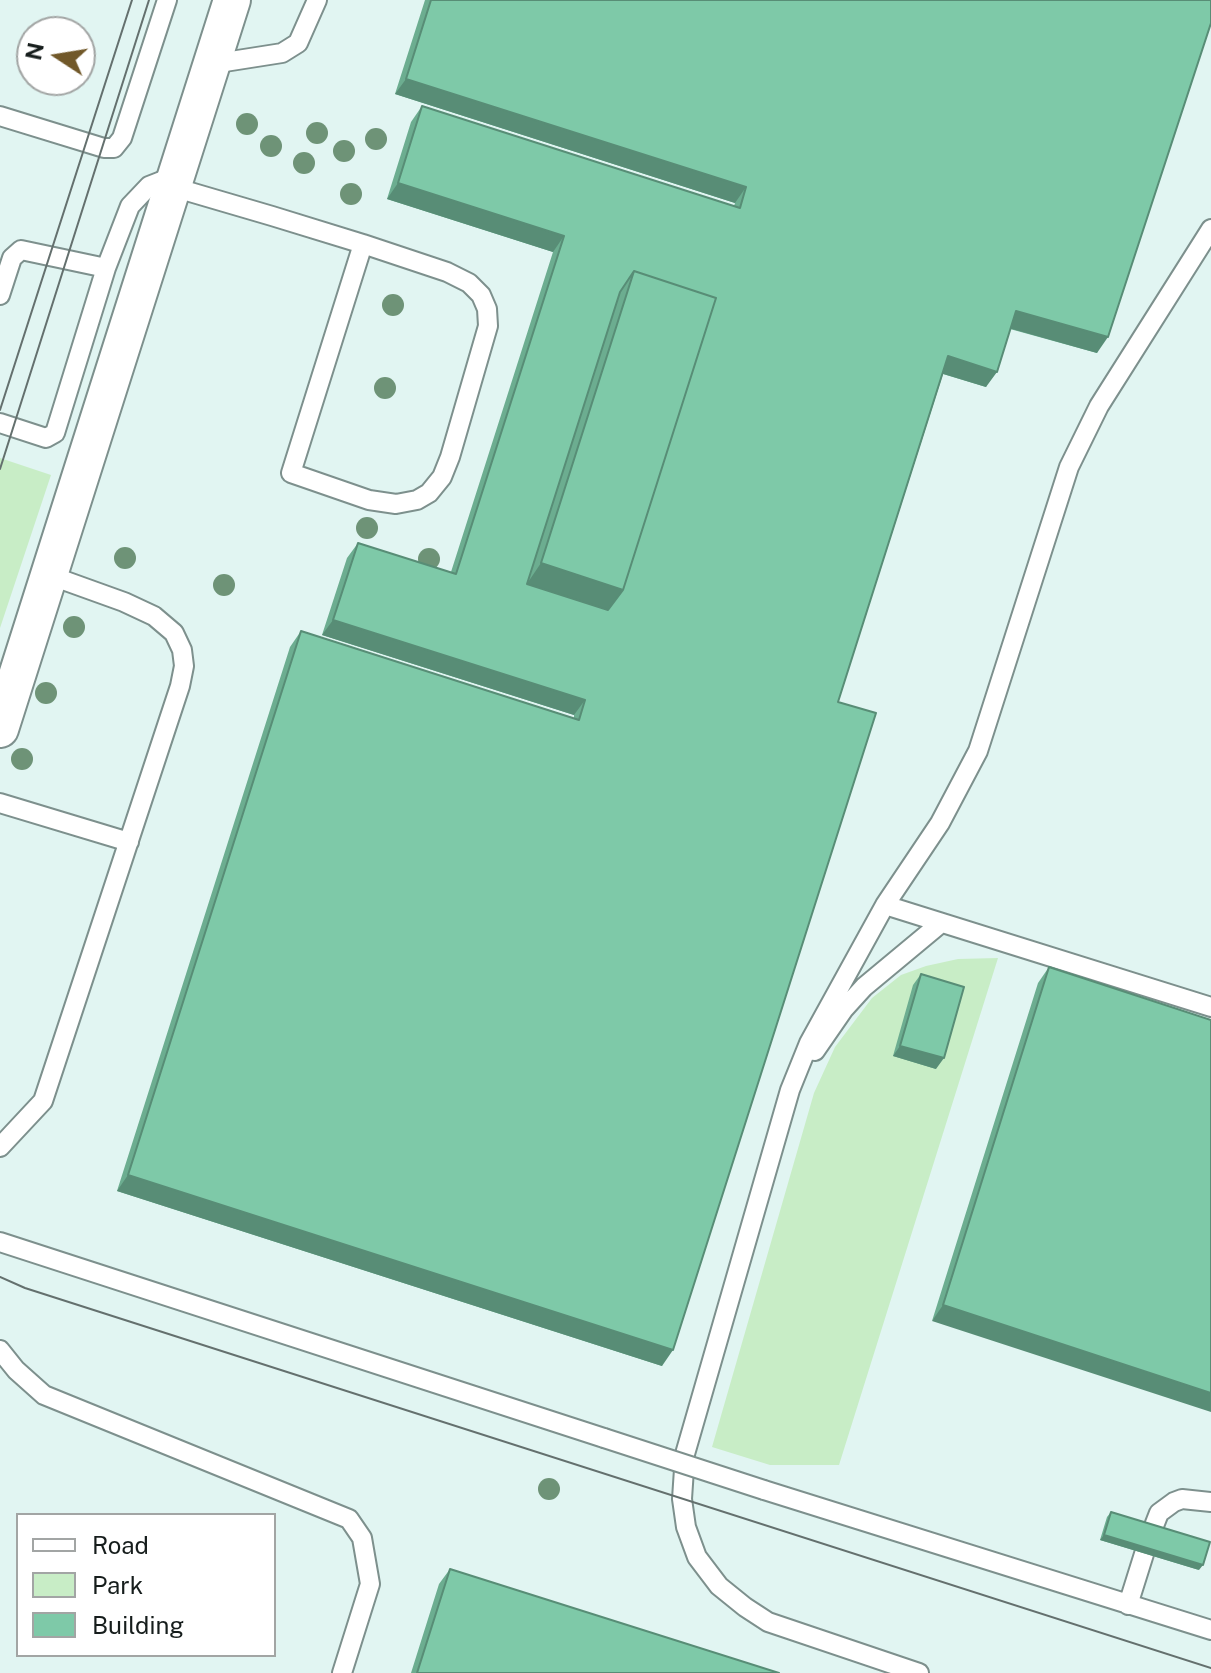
<!DOCTYPE html>
<html>
<head>
<meta charset="utf-8">
<style>
  body { margin:0 }
  #map { position:relative; width:1211px; height:1673px; overflow:hidden; background:#e1f5f2; font-family:"Public Sans",sans-serif }
  canvas { display:block }
  .legend { position:absolute; left:16px; top:1513px; width:260px; height:144px; box-sizing:border-box; background:#fff; border:2px solid #a2a5a4; margin:0; padding:10px 14px; list-style:none; font-size:24px; color:#161d1c }
  .legend li { display:flex; align-items:center; gap:16px; height:40px }
  .legend b { width:40px; border:2px solid #a2a5a4 }
  .north { position:absolute; left:16px; top:16px; width:80px; height:80px; box-sizing:border-box; background:#fff; border:2px solid #a2a5a4; border-radius:50%; rotate:282deg; font-size:22px; font-weight:700; line-height:32px; text-align:center; color:#161d1c }
  .north::after { content:''; display:block; margin:auto; width:28px; height:36px; background:#715829; clip-path:polygon(50% 0,100% 100%,50% 72%,0 100%) }
</style>
</head>
<body>
<div id="map">
<canvas width="1211" height="1673"></canvas>
<ul class="legend">
<li><b style="height:10px;background:#fff"></b>Road</li>
<li><b style="height:22px;background:#c8edc6"></b>Park</li>
<li><b style="height:22px;background:#7ec9a8"></b>Building</li>
</ul>
<div class="north">N</div>
</div>
<script>
const g = document.querySelector('canvas').getContext('2d');
g.lineJoin = 'round';
function fillPath(path, color) {
  g.fillStyle = color;
  g.fill(path, 'evenodd');
}
function shape(rows) {
  const path = new Path2D();
  for (const r of rows) {
    path.moveTo(r[0], r[1]);
    for (let i = 2; i < r.length; i += 2) path.lineTo(r[i], r[i + 1]);
  }
  return path;
}
function trace(path, color, width, dash) {
  g.strokeStyle = color;
  g.lineWidth = width;
  g.lineCap = dash ? 'butt' : 'round';
  g.setLineDash(dash || []);
  g.stroke(path);
}
fillPath(shape([
  [0,458,51,475,0,628],
  [998,958,839,1465,770,1465,712,1447,814,1093,835,1047,872,998,901,975,926,966,958,959]
]), '#c8edc6');
const service = shape([
  [212,64,282,53,298,43,317,0],
  [0,116,104,148,114,148,122,138,167,0],
  [173,187,272,216,363,244,447,272,469,283,481,295,487,309,488,326,450,457,442,477,429,493,417,500,396,504,369,500,291,473,363,244],
  [0,295,12,258,21,250,106,268],
  [0,423,46,438,55,433,106,268,130,206,149,186,177,175],
  [0,803,129,842],
  [885,905,1211,1007],
  [815,1051,844,1009,864,987,941,923],
  [0,1147,43,1101,180,686,184,666,182,650,174,633,154,616,124,602,49,575],
  [0,1242,604,1438],
  [0,1350,16,1370,44,1395,349,1519,362,1538,370,1584,342,1673],
  [764,1490,1211,1630],
  [1152,1531,1159,1513,1174,1502,1182,1499,1211,1502],
  [1128,1605,1144,1554],
  [919,1673,768,1622,745,1607,719,1586,697,1557,686,1527,682,1499,685,1454,790,1090,809,1043,885,905,940,823,978,751,1069,467,1099,406,1211,229]
]);
const minor = shape([
  [0,729,232,0]
]);
trace(service, '#7d908d', 22);
trace(minor, '#7d908d', 40);
trace(service, '#fff', 18);
trace(minor, '#fff', 36);
trace(shape([
  [0,410,132,0],
  [0,469,149,0],
  [0,1277,25,1288,1211,1668]
]), '#64706e', 2);
const serviceBridge = shape([
  [604,1438,764,1490]
]);
trace(serviceBridge, '#7d908d', 22, []);
trace(serviceBridge, '#fff', 18);
g.fillStyle = '#6e9377';
for (const [x, y] of [
  [247,124],
  [317,133],
  [376,139],
  [271,146],
  [344,151],
  [304,163],
  [351,194],
  [393,305],
  [385,388],
  [367,528],
  [125,558],
  [429,559],
  [224,585],
  [74,627],
  [46,693],
  [22,759],
  [549,1489]
]) {
  g.beginPath();
  g.arc(x, y, 11, 0, 2 * Math.PI);
  g.fill();
}
fillPath(shape([
  [425,0,1211,0,1097,353,1010,329,986,387,943,374,838,702,662,1366,117,1191,290,647,301,631,574,718,574,715,322,635,347,558,358,543,451,572,553,252,387,199,411,122,422,106,734,206,735,203,395,94],
  [1049,967,1211,1020,932,1321,1038,983],
  [921,974,936,1069,893,1056,913,985],
  [1111,1512,1199,1570,1100,1540,1107,1517],
  [450,1569,779,1673,411,1673,439,1584]
]), '#6cad90');
fillPath(shape([
  [406,79,746,187,735,203,395,94],
  [398,183,564,236,553,252,387,199],
  [1016,311,1108,337,1097,353,1005,327],
  [948,356,997,372,986,387,937,372],
  [541,563,623,590,597,626,516,600],
  [333,620,585,700,574,715,322,635],
  [900,1046,944,1058,936,1069,893,1056],
  [128,1175,673,1350,662,1366,117,1191],
  [943,1305,1211,1393,1211,1412,932,1321],
  [1104,1535,1203,1565,1199,1570,1100,1540]
]), '#588d76');
const building = shape([
  [431,0,1211,0,1211,23,1108,337,1016,311,997,372,948,356,838,702,876,713,673,1350,128,1175,301,631,579,720,585,700,333,620,358,543,456,574,564,236,398,183,422,106,740,208,746,187,406,79,431,0],
  [634,271,716,298,623,590,608,610,527,584,620,292,634,271],
  [634,271,716,298,623,590,541,563,634,271],
  [1049,967,1211,1020,1211,1393,943,1305,1049,967],
  [921,974,964,987,944,1058,900,1046,921,974],
  [1111,1512,1210,1542,1203,1565,1104,1535,1111,1512],
  [450,1569,779,1673,417,1673,450,1569]
]);
fillPath(building, '#7ec9a8');
trace(building, '#588d76', 2);
</script>
</body>
</html>
